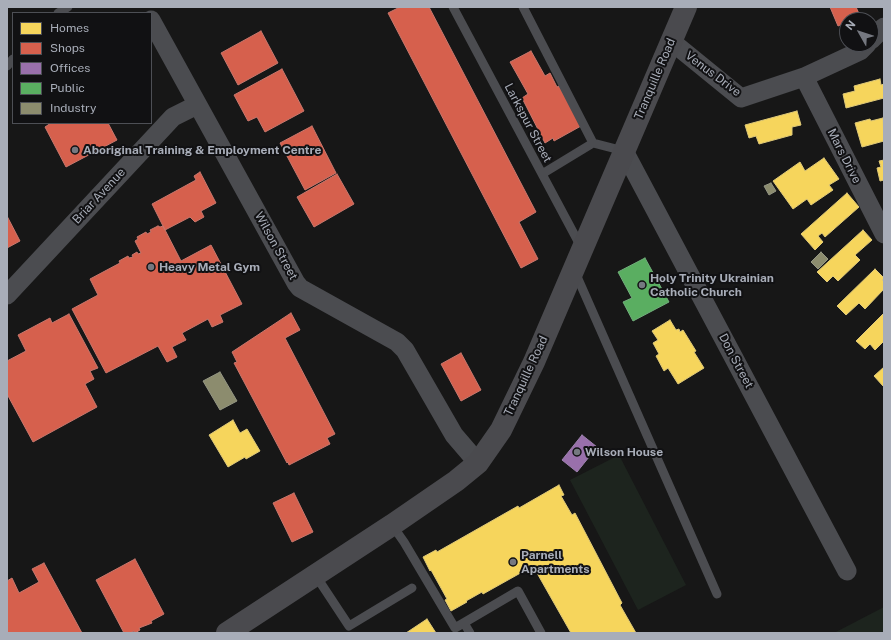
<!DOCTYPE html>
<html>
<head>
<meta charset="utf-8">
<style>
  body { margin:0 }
  #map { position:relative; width:891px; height:640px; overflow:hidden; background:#171717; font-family:"Public Sans",sans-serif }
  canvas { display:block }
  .frame { position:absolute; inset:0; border:8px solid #a8adb8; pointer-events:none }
  .legend { position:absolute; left:12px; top:12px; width:140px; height:112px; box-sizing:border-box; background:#111113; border:1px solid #4d4f55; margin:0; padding:5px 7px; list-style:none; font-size:12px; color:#a8adb8 }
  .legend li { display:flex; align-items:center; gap:8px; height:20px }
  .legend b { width:20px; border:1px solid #4d4f55 }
  .north { position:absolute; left:839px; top:12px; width:40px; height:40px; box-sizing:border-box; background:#111113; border:1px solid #4d4f55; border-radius:50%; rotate:309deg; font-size:11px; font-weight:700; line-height:16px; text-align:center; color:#a8adb8 }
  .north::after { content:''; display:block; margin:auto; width:14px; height:18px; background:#757880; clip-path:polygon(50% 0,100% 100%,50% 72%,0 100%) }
</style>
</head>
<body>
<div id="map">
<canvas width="891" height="640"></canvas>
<div class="frame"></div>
<ul class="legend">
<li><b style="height:11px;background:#f6d55c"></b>Homes</li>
<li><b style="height:11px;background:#d6604d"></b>Shops</li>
<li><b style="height:11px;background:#9970ab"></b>Offices</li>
<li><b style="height:11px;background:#5aae61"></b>Public</li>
<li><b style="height:11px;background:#8c8c6e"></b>Industry</li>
</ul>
<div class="north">N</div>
</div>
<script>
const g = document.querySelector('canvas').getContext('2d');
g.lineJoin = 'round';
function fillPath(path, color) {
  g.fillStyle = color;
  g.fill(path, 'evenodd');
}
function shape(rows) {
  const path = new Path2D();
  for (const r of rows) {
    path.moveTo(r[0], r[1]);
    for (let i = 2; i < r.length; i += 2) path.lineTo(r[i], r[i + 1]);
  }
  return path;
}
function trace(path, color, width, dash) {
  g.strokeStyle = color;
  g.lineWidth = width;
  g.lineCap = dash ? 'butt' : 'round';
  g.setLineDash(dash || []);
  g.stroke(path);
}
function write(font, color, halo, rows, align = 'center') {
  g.font = font + ' "Public Sans",sans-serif';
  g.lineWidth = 4;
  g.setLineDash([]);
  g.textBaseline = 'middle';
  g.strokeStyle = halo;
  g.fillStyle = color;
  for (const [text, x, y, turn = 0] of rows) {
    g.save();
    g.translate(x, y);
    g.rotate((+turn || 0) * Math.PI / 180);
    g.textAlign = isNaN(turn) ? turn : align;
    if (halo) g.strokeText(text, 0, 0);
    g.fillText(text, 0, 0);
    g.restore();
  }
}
fillPath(shape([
  [619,455,686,585,638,610,570,480],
  [884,607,884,633,834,633]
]), '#1d241e');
const homes = shape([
  [880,79,881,85,884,84,884,98,846,108,843,94,855,91,854,86,880,79],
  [797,111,801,125,792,127,792,135,759,144,756,136,749,138,745,125,797,111],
  [883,118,884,141,862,147,855,123,870,119,871,121,883,118],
  [824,158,839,179,829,185,833,190,811,205,807,199,793,209,773,181,800,162,805,171,824,158],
  [884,160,884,180,880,181,877,168,881,167,879,161,884,160],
  [847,193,859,207,825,237,822,233,818,236,823,242,815,250,801,234,847,193],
  [863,230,872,240,855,255,860,260,838,281,833,276,827,282,817,272,863,230],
  [875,269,884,278,882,280,884,282,884,289,865,309,859,303,846,315,837,306,875,269],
  [884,313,884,341,875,350,870,344,865,349,856,341,884,313],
  [670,320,676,330,679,329,680,332,683,330,696,351,694,352,704,368,678,384,668,368,664,371,656,356,659,354,653,343,658,340,652,331,670,320],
  [884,367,884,385,883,386,874,376,884,367],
  [233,420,240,433,247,429,260,451,246,459,245,457,228,467,209,435,233,420],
  [559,485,564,495,561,496,572,515,575,513,622,603,620,605,636,633,571,633,533,566,483,594,482,592,466,601,467,602,451,611,445,600,447,599,431,570,430,571,423,557,436,550,437,552,518,506,519,508,559,485],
  [427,619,436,633,406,633,427,619]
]);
fillPath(homes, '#f6d55c');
trace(homes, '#dfc978', 1);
const shops = shape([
  [400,7,429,7,536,212,519,222,538,259,521,268,388,13,400,7],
  [830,7,856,7,860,16,851,20,847,20,847,22,838,26,830,7],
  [261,31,278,63,238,85,221,53,261,31],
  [531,51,545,76,550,73,557,87,559,86,581,126,554,141,553,138,545,143,522,98,528,94,510,62,531,51],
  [282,69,304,111,265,132,257,117,248,121,234,95,282,69],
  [51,123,108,123,117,140,66,167,45,127,51,123],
  [312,126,336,173,305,190,280,143,312,126],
  [200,172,216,203,201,211,204,217,195,222,190,217,165,230,152,204,196,180,194,176,200,172],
  [337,174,354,204,314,227,297,197,337,174],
  [7,216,20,241,7,248,7,216],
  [158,226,160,227,163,226,181,261,211,245,242,304,220,315,223,322,212,327,208,319,182,333,186,340,172,347,177,357,167,362,158,346,106,373,72,309,98,295,90,279,120,263,119,261,128,256,129,258,133,257,132,255,137,252,138,254,141,253,135,241,138,239,137,237,146,232,147,234,151,232,150,230,158,226],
  [291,313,300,330,285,338,335,434,327,438,330,444,289,465,288,462,287,463,234,363,237,362,232,352,291,313],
  [69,314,98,368,90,371,94,379,85,384,97,407,33,442,7,394,7,361,26,351,18,335,50,318,52,323,69,314],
  [461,353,481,390,461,401,441,364,461,353],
  [294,493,313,532,292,542,273,503,294,493],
  [135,559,164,614,151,621,152,623,139,628,140,630,135,633,134,631,130,633,124,633,96,580,135,559],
  [44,563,82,633,7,633,7,581,12,578,19,593,39,582,32,569,44,563]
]);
fillPath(shops, '#d6604d');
trace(shops, '#c8776d', 1);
const offices = shape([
  [582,435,597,447,577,472,562,460,582,435]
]);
fillPath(offices, '#9970ab');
trace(offices, '#9e82af', 1);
const public = shape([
  [645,258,669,302,633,321,623,302,632,298,618,272,645,258]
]);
fillPath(public, '#5aae61');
trace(public, '#71ae7b', 1);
const industry = shape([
  [771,183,776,191,769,195,764,186,771,183],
  [821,252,828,259,818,269,811,262,821,252],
  [220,372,237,401,220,410,203,381,220,372]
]);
fillPath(industry, '#8c8c6e');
trace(industry, '#949684', 1);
trace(shape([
  [453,7,581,247],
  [523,7,593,143,542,174],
  [58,13,68,7],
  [7,66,13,59],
  [593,143,624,151],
  [575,272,717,594],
  [392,525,404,542,455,628,518,591,541,633],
  [316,576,349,626,412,588],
  [464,623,470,633]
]), '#4b4c50', 9);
trace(shape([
  [151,20,296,283,300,288,397,342,405,350,454,435,478,463],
  [871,40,884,27],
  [671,41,741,98,804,77,860,51,867,44],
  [804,77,884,234],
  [624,151,847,571],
  [7,295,173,117,197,105]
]), '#4b4c50', 19);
trace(shape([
  [227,633,392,525,456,481,478,463,501,430,534,362,686,7]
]), '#4a4a4e', 22);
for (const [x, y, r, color] of [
  [75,150,4,"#757880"],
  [151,267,4,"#757880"],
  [642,285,4,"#757880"],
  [577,452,4,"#757880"],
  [513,562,4,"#757880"]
]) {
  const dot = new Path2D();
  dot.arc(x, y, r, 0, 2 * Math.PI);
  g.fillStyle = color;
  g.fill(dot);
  trace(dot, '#111113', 1.5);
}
write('12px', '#a8adb8', '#111113', [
  ["Venus Drive",713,74,37],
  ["Tranquille Road",655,79,-67],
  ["Larkspur Street",528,123,62],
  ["Mars Drive",844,156,63],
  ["Briar Avenue",99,196,-47],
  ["Wilson Street",276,246,61],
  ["Don Street",736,361,62],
  ["Tranquille Road",526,376,-65]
]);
write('bold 12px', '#a8adb8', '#111113', [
  ["Aboriginal Training & Employment Centre",83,150],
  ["Heavy Metal Gym",159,267],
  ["Holy Trinity Ukrainian",650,278],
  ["Catholic Church",650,292],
  ["Wilson House",585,452],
  ["Parnell",521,555],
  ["Apartments",521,569]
], 'left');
</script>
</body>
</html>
